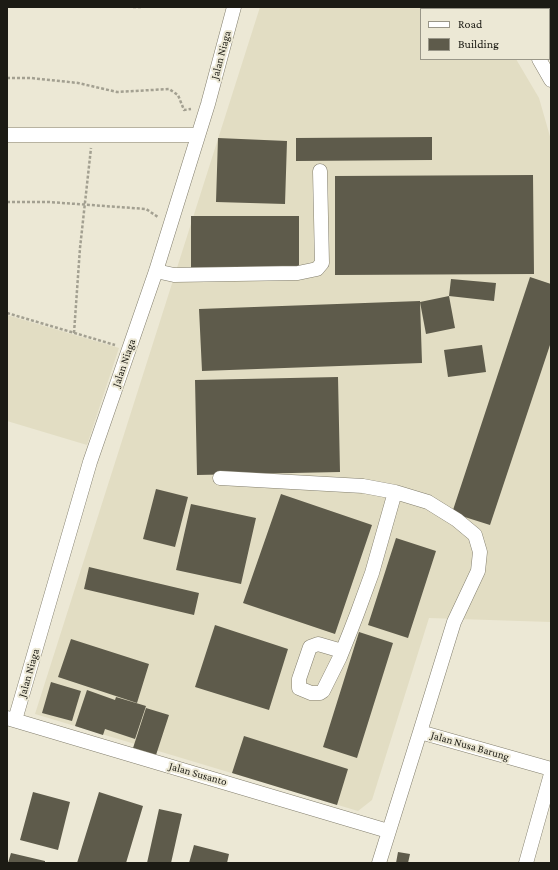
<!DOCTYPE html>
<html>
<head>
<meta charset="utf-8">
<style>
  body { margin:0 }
  #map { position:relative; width:558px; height:870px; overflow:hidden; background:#ece8d5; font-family:"Crimson Pro",serif }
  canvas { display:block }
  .frame { position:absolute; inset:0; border:8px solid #1c1b14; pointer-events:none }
  .legend { position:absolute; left:420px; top:8px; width:130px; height:52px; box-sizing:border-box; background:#ece8d5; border:1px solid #999688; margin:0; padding:5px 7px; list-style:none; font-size:12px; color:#1c1b14 }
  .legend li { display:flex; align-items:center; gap:8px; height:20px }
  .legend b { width:20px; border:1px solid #999688 }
</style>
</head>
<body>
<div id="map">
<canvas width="558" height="870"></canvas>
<div class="frame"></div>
<ul class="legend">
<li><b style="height:5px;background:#fff"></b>Road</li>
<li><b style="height:11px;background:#5e5b4b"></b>Building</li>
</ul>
</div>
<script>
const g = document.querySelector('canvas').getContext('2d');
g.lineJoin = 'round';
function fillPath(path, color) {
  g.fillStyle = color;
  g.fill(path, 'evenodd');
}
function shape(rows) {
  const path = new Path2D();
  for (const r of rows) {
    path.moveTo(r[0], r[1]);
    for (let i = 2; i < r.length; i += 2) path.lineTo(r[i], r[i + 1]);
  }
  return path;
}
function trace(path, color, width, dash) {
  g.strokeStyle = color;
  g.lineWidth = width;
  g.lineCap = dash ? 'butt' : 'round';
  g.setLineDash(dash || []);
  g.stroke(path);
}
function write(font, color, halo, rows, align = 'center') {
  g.font = font + ' "Crimson Pro",serif';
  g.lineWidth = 4;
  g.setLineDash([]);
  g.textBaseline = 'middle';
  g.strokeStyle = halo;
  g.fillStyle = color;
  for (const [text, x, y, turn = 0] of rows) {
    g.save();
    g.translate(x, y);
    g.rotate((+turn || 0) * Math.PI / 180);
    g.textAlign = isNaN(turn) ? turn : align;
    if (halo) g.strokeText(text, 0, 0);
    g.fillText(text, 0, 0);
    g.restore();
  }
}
fillPath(shape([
  [260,7,483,7,484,9,421,9,421,59,516,59,539,98,551,140,551,622,429,618,372,800,358,811,35,714],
  [7,315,119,348,87,445,7,421]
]), '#e2ddc3');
fillPath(shape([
  [432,137,432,160,296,161,296,138],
  [218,138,287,141,285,204,216,202],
  [533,175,534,274,335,275,335,176],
  [191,216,299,216,299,270,191,271],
  [530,277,551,284,551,342,490,525,452,513],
  [451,279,496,283,494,301,449,296],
  [449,296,455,328,426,334,420,302],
  [420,301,422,363,202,371,199,309],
  [482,345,486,372,448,377,444,350],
  [338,377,340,472,197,475,195,380],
  [156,489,188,497,175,547,143,539],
  [281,494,372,525,335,634,243,603],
  [191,504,256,518,241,584,176,570],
  [396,538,436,551,408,638,368,625],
  [89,567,199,593,194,615,84,589],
  [215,625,288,649,269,710,195,687],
  [359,632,393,643,357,758,323,747],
  [71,639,149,664,137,703,58,677],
  [51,682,81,691,72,721,42,713],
  [87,690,115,700,116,697,146,706,135,739,105,729,103,735,75,726],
  [146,708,169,715,156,755,133,748],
  [244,736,348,769,337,805,232,773],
  [33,792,70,802,58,850,20,840],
  [99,792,143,806,126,863,77,863],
  [159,809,182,814,171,863,147,863],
  [194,845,229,854,227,863,189,863],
  [398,852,410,854,408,863,396,863],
  [11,853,45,861,45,863,8,863]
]), '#5e5b4b');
const minor = shape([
  [508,7,509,9],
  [539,59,551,80],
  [7,135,197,135],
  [156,271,174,275,298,273,317,269,322,263,320,171],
  [220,478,363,486,395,492,428,502,457,520,475,535,480,552,478,571,454,622,420,732],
  [342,651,318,644,310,647,299,679,299,688,311,693,320,693,323,691,340,657,350,632,357,614,372,573,395,492],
  [7,718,388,831],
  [15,720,90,462,156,271,208,104,234,7],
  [379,863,420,732,551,769],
  [526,863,551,774]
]);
trace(minor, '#837f6e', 15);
trace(shape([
  [133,7,142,7],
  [7,78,31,78,78,83,117,92,169,89,178,95,184,110,191,109],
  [7,202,49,202,146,209,158,217],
  [7,313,115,345],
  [74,333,80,248,91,148]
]), '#a3a091', 2.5, [3, 2]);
trace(minor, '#fff', 14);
write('11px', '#1c1b14', '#ece8d5', [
  ["Jalan Niaga",221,55,-75],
  ["Jalan Niaga",124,363,-71],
  ["Jalan Niaga",29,673,-74],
  ["Jalan Nusa Barung",470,746,16],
  ["Jalan Susanto",198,774,16]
]);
</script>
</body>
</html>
